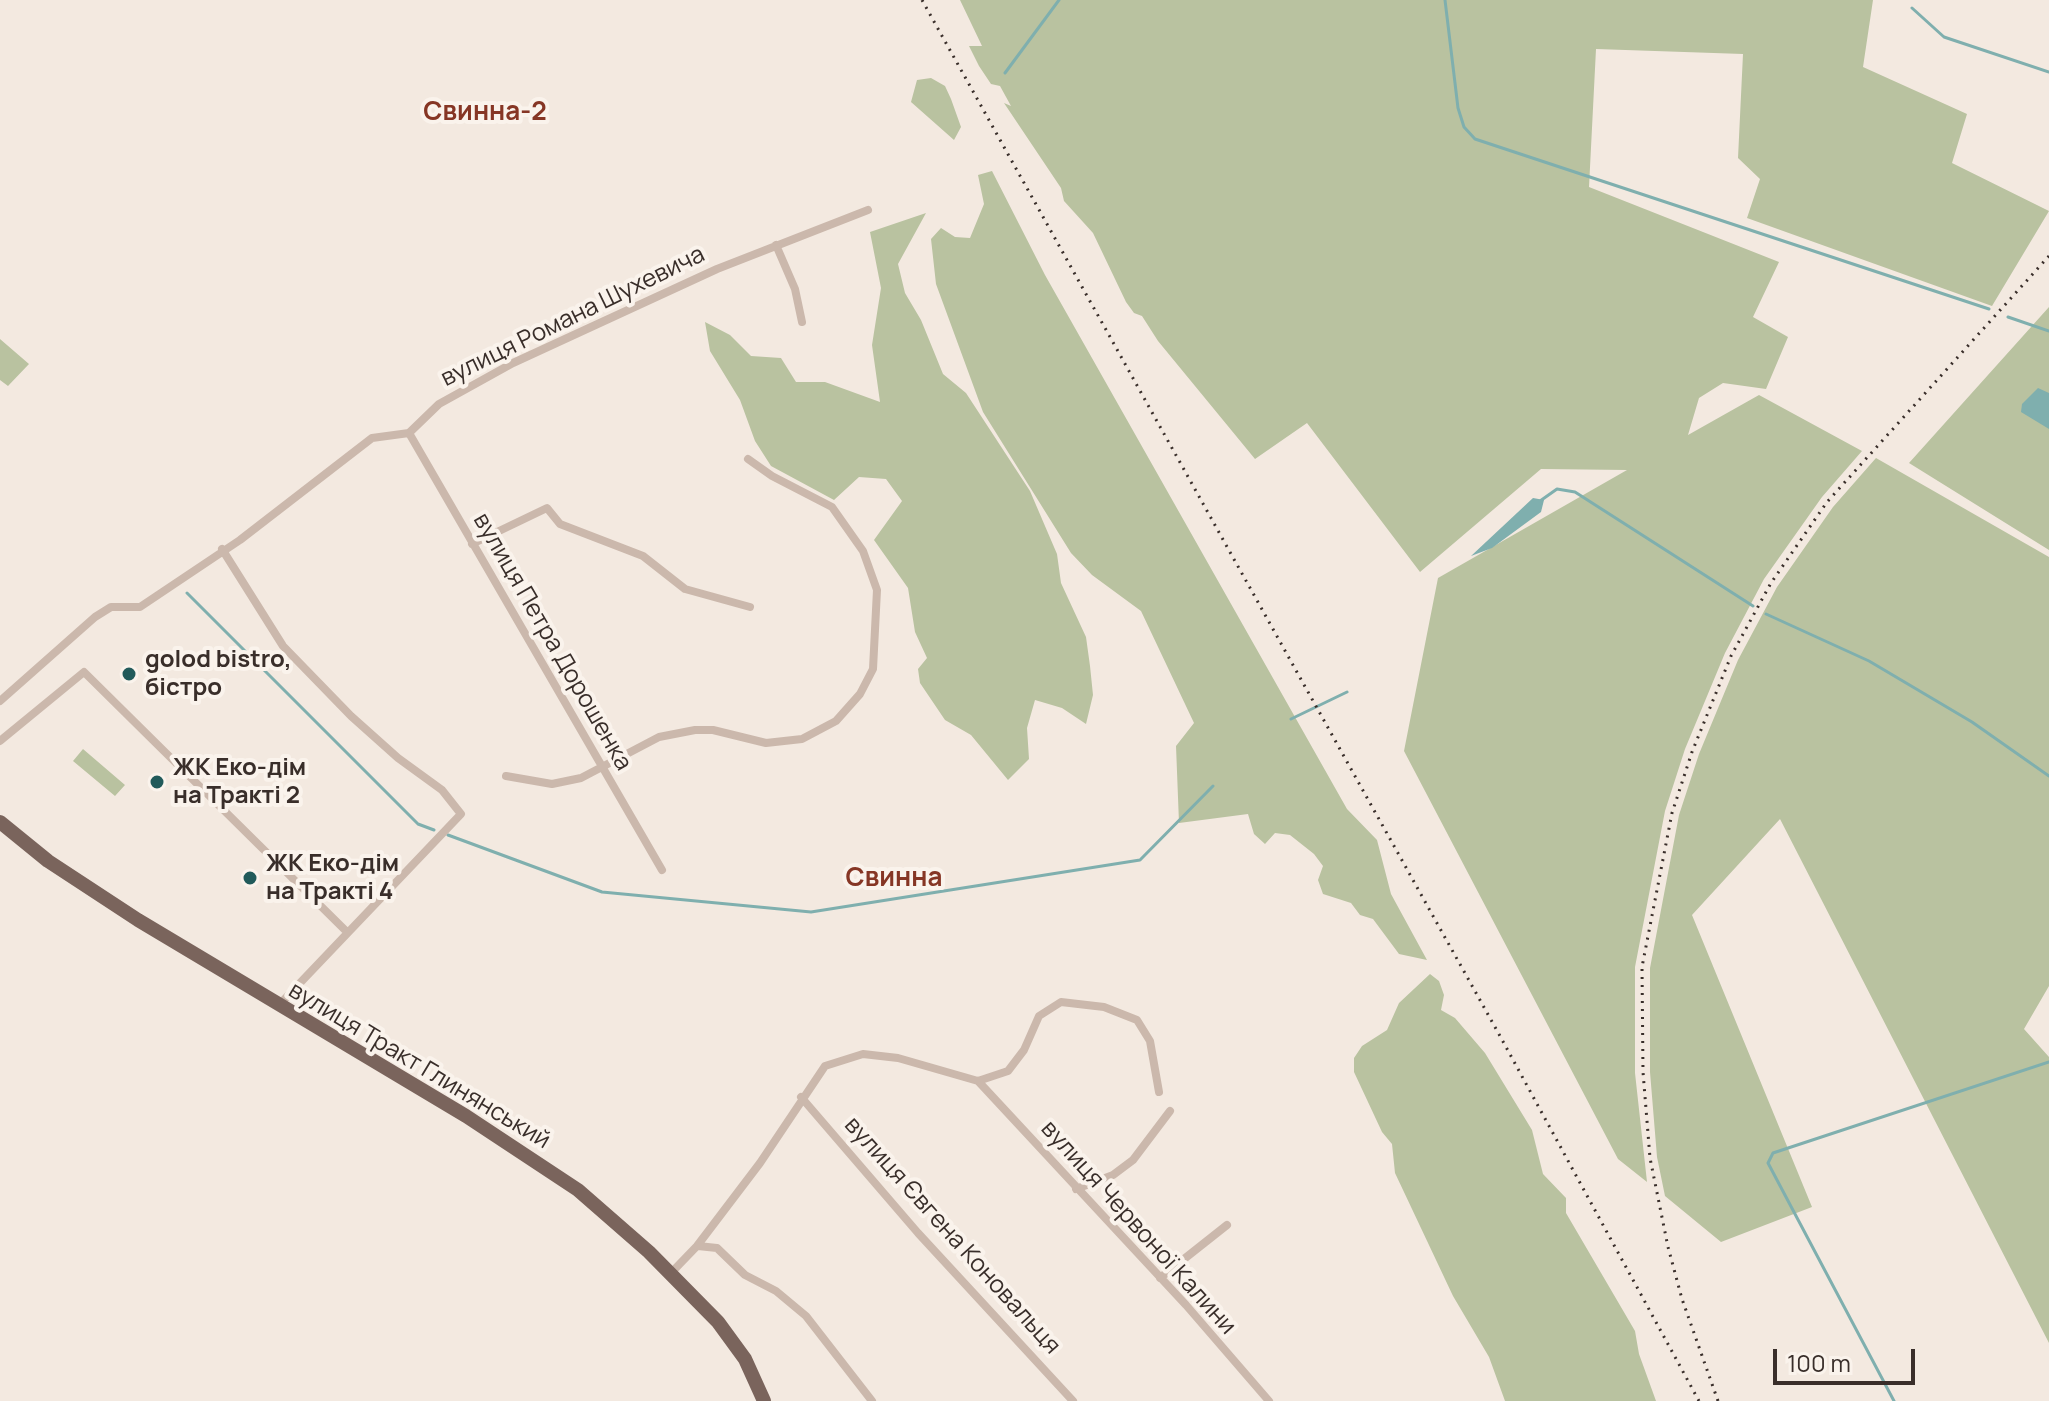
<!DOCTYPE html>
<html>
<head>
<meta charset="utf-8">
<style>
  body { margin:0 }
  #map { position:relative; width:2049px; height:1401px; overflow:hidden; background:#f3e9e0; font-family:Manrope,sans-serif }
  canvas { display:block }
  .scale { position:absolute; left:1773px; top:1349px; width:142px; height:36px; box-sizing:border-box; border:4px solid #392e2a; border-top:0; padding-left:10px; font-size:24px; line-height:28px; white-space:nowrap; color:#392e2a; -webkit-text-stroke:6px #faf3ec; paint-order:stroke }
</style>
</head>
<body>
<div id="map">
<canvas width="2049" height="1401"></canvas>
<div class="scale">100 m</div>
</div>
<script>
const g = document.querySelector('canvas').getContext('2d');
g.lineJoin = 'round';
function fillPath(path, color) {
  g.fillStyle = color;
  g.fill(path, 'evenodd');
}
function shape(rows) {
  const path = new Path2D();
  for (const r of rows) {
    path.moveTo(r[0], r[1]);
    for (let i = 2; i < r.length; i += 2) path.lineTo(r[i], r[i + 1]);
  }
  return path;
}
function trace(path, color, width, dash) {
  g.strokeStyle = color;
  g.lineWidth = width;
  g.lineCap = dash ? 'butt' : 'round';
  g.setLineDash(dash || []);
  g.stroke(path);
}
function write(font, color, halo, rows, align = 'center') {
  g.font = font + ' Manrope,sans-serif';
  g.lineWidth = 8;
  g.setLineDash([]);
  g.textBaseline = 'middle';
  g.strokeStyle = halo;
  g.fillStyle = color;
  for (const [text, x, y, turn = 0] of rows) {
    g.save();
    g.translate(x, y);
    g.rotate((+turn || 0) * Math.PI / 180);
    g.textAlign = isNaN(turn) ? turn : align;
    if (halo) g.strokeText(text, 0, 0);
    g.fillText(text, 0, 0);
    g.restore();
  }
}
fillPath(shape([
  [960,0,1873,0,1863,67,1967,114,1952,163,2049,211,1992,306,1747,218,1760,179,1738,158,1743,54,1596,49,1589,187,1779,262,1753,317,1788,337,1766,389,1723,383,1699,398,1688,435,1759,395,1862,451,1822,497,1764,579,1725,653,1685,749,1665,811,1635,967,1635,1073,1647,1182,1618,1159,1404,751,1438,578,1627,470,1541,469,1420,572,1307,423,1255,459,1158,341,1142,316,1134,313,1126,302,1093,233,1064,201,1061,188,1004,103,1011,106,1000,86,991,84,979,66,969,46,982,46],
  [931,78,945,86,951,99,961,127,954,140,911,102,917,80],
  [992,171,1045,275,1347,809,1377,840,1391,894,1427,960,1399,954,1373,919,1360,915,1351,903,1323,894,1318,880,1323,866,1314,854,1290,835,1275,833,1265,844,1254,834,1248,814,1179,823,1176,746,1194,723,1141,611,1092,575,1071,553,983,412,936,284,931,239,941,228,955,237,970,238,984,204,978,175],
  [926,213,898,264,905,293,921,320,943,374,966,393,1030,491,1057,554,1061,583,1086,637,1090,666,1093,695,1086,724,1062,708,1035,700,1027,728,1029,759,1008,780,971,735,945,720,920,683,918,669,927,658,915,632,908,588,874,540,902,501,886,479,859,477,834,500,771,466,755,441,740,400,710,351,705,322,730,335,751,356,781,358,796,382,825,382,880,402,872,345,881,288,870,232],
  [2049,307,2049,550,1909,463],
  [0,339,29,364,8,386,0,380],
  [1876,458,2049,557,2049,986,2024,1029,2049,1057,2049,1343,1780,819,1692,915,1812,1207,1721,1242,1665,1196,1657,1157,1650,1072,1650,968,1679,815,1699,754,1738,660,1777,587,1833,507],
  [83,749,125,785,115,796,73,761],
  [1430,974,1439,981,1444,995,1441,1010,1455,1018,1485,1053,1532,1130,1543,1174,1566,1198,1566,1213,1635,1331,1639,1354,1656,1401,1505,1401,1489,1357,1453,1296,1395,1173,1392,1144,1382,1132,1354,1072,1354,1058,1362,1046,1387,1030,1399,1003]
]), '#b9c2a0');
fillPath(shape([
  [2038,388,2049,393,2049,429,2021,412,2022,404],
  [1533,498,1544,500,1541,512,1492,548,1471,556]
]), '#7fafae');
trace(shape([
  [1445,0,1458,108,1464,127,1475,139,1989,309],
  [1912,8,1944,37,2049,72],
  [1005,73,1059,0],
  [2008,317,2049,331],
  [1540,501,1557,489,1575,492,1753,606],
  [187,593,418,824,434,830],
  [1766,614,1869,661,1972,722,2049,776],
  [1291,719,1347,692],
  [448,835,602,892,811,912,1140,860,1213,786],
  [1894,1401,1768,1163,1773,1153,2049,1062]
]), '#7fafae', 3);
trace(shape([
  [776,245,795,289,802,322],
  [409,433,662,870],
  [472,544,547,508,560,524,643,556,685,589,750,607],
  [222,549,283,646,351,716,398,758,442,790,461,814,279,1005],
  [0,701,95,617,111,607,140,607,240,540,372,438,409,433,439,404,513,363,717,269,868,210],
  [0,741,84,672,346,931],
  [506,776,552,784,581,778,659,737,695,730,713,730,766,743,802,739,836,721,860,694,873,669,877,590,863,551,832,507,772,476,748,459],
  [978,1081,1186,1305,1269,1401],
  [801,1097,918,1233,1073,1401],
  [1076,1189,1113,1175,1133,1160,1170,1111],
  [698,1246,717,1248,745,1275,776,1291,806,1316,872,1401],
  [670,1274,697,1246,760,1163,825,1066,863,1054,898,1058,978,1081,1008,1071,1024,1050,1039,1016,1061,1002,1104,1007,1137,1020,1150,1041,1159,1092],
  [1160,1278,1227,1225]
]), '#cbb8ac', 8);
trace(shape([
  [0,822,48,861,138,920,466,1116,578,1190,649,1252,718,1322,745,1359,764,1401]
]), '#7a645c', 14);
trace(shape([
  [922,0,1500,1036,1699,1401],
  [1718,1401,1682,1299,1668,1247,1650,1158,1643,1072,1642,967,1672,813,1692,752,1731,656,1771,583,1827,502,2049,256]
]), '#392e2a', 3, [2, 6]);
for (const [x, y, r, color] of [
  [129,674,8,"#215a5a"],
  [157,782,8,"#215a5a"],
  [250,878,8,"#215a5a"]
]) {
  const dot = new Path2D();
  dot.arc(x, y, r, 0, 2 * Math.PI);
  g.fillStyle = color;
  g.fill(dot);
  trace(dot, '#faf3ec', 3);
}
write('24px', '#392e2a', '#faf3ec', [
  ["вулиця Романа Шухевича",573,317,-26],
  ["вулиця Петра Дорошенка",552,642,60],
  ["вулиця Тракт Глинянський",419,1066,31],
  ["вулиця Червоної Калини",1138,1228,48],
  ["вулиця Євгена Коновальця",952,1236,48]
]);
write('bold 24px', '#392e2a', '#faf3ec', [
  ["golod bistro,",145,660],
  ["бістро",145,688],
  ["ЖК Еко-дім",173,768],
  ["на Тракті 2",173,796],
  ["ЖК Еко-дім",266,864],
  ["на Тракті 4",266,892]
], 'left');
write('bold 26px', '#863625', '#faf3ec', [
  ["Свинна-2",485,113],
  ["Свинна",894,879]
]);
</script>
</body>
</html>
